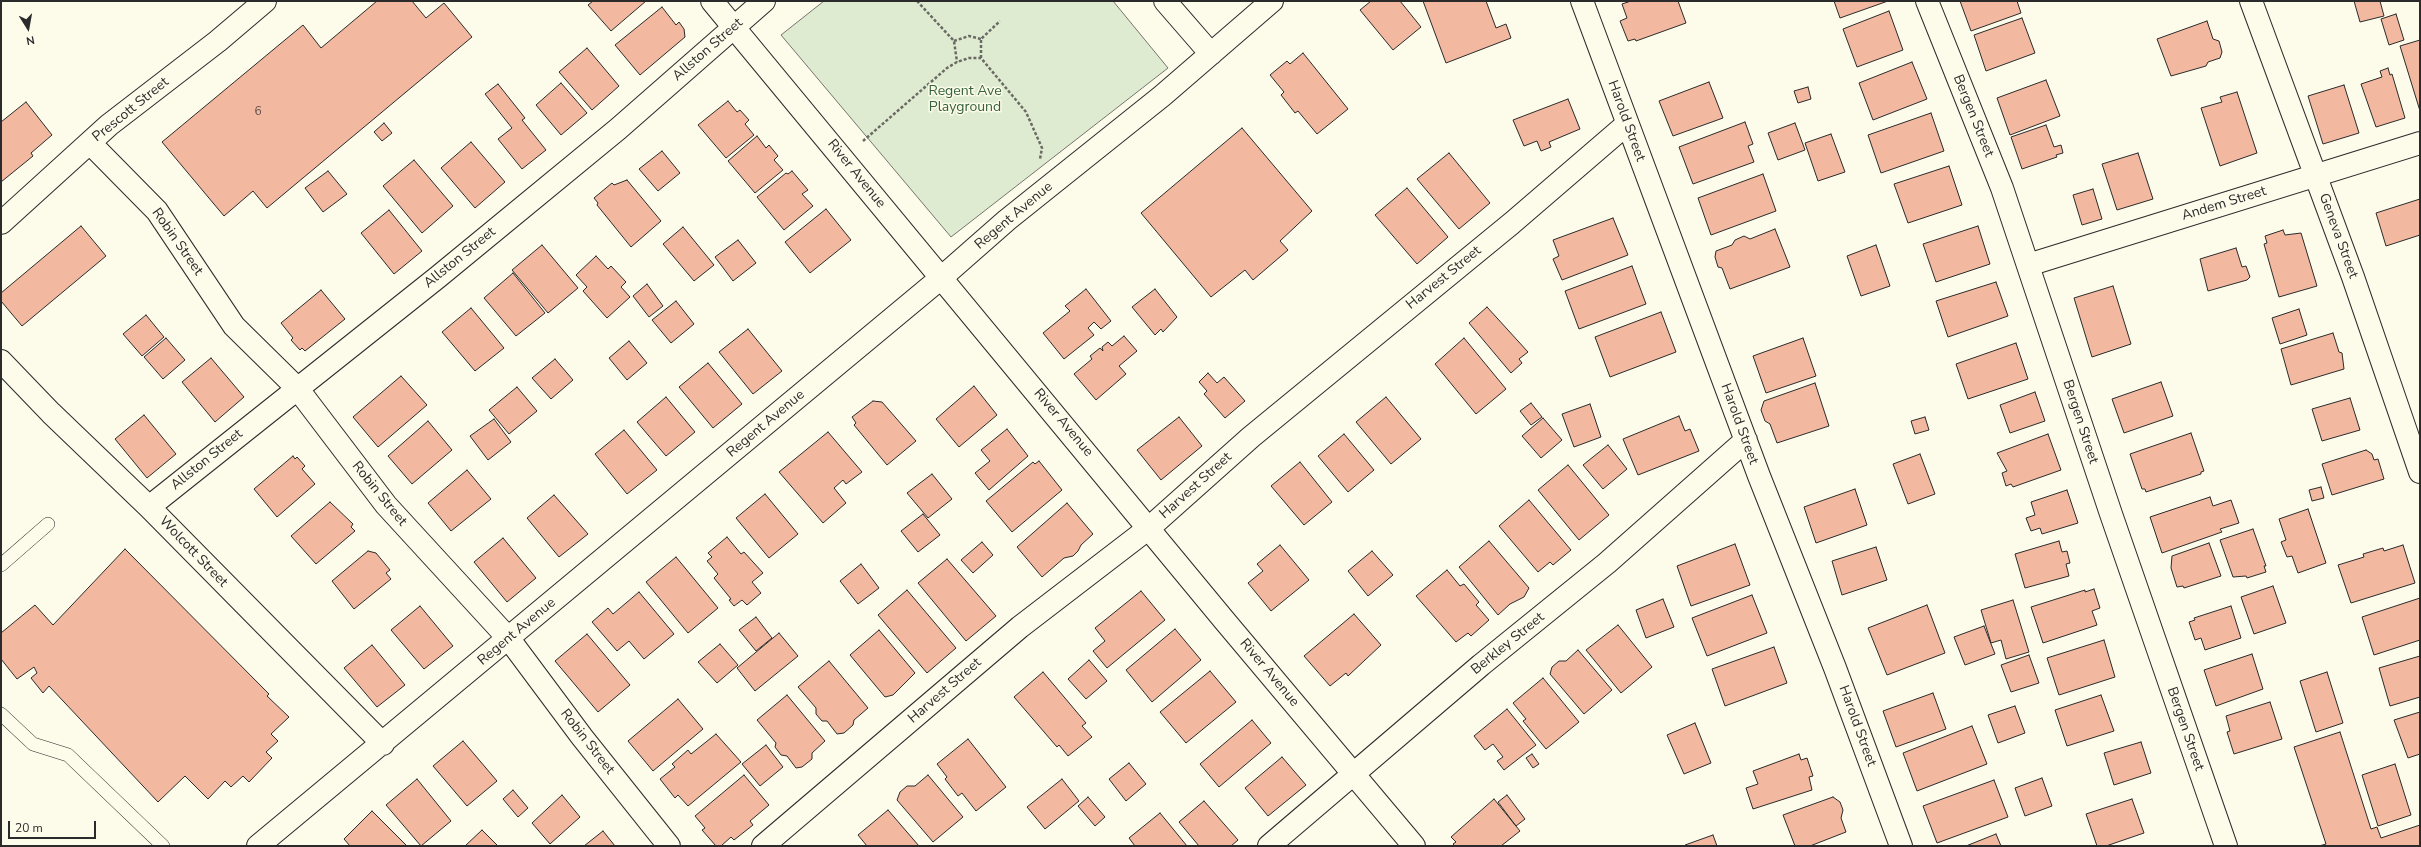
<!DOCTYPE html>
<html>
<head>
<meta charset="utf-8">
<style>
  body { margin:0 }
  #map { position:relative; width:2421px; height:847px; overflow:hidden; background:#fdfbea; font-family:"Nunito Sans",sans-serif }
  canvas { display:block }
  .frame { position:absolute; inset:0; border:2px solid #2b2b2b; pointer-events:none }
  .north { position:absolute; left:8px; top:8px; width:40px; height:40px; -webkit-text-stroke:3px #fdfbea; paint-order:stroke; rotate:169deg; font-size:11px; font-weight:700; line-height:16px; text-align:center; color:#2b2b2b }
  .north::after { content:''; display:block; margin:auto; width:14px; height:18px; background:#2b2b2b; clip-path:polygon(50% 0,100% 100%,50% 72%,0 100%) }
  .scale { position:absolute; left:8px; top:821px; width:88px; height:18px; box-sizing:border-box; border:2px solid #2b2b2b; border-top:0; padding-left:5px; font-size:12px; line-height:14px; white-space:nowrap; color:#2b2b2b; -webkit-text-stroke:3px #fdfbea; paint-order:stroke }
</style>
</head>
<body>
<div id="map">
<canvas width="2421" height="847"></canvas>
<div class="frame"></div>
<div class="north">N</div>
<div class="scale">20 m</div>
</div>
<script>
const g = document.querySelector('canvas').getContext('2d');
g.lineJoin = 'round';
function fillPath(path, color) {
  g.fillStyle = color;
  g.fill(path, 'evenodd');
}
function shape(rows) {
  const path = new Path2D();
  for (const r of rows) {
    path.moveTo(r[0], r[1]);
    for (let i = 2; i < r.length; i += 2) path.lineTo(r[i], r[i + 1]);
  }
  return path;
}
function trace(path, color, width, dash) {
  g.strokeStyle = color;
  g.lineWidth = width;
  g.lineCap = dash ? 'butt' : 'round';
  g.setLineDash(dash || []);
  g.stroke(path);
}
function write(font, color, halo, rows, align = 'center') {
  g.font = font + ' "Nunito Sans",sans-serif';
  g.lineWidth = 3;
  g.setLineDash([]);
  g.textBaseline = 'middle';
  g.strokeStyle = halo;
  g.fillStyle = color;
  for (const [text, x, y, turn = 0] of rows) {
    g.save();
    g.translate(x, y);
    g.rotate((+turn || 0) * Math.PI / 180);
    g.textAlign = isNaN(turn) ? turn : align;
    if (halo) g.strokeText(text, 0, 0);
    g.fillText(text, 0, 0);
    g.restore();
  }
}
const green = shape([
  [824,1,1113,1,1168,68,951,237,781,35,824,1]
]);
fillPath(green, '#deebd1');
trace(green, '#74746e', 1);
const building = shape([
  [377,1,412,1,426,18,444,3,472,37,267,208,253,191,224,216,162,142,303,25,321,48,377,1],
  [593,1,646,1,611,31,588,5,593,1],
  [1371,1,1400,1,1421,27,1393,50,1360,10,1371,1],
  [1423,1,1486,1,1496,28,1506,24,1511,38,1446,63,1423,1],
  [1631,1,1678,1,1686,23,1636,41,1635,39,1628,41,1620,21,1627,18,1622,4,1631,1],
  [1834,1,1888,1,1840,18,1834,1],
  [1960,1,2017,1,2021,13,1971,31,1960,1],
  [2354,1,2380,1,2384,16,2360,22,2354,1],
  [662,7,676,25,679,22,684,29,685,37,640,75,615,45,662,7],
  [1889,11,1903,50,1857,67,1843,29,1889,11],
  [2396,14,2404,40,2389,45,2381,19,2396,14],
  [2022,18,2035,53,1986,71,1974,35,2022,18],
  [2207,21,2213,39,2219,41,2222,52,2220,58,2208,62,2206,66,2171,76,2157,39,2207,21],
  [2420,40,2420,111,2400,46,2420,40],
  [587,48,619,86,592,110,559,72,587,48],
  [1303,53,1348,109,1317,134,1298,111,1295,113,1281,95,1284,92,1270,75,1287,61,1290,64,1303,53],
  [1912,62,1927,99,1873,120,1859,83,1912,62],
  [2388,68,2390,75,2392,74,2405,118,2376,127,2361,84,2382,77,2380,71,2388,68],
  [2046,80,2060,116,2010,135,1997,98,2046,80],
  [1709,82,1723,118,1673,136,1659,101,1709,82],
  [561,83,587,113,561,135,536,105,561,83],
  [498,84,525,118,522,120,546,150,522,169,498,139,512,128,485,94,498,84],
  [2344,85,2359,133,2323,144,2308,96,2344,85],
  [1808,87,1811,99,1798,103,1794,91,1808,87],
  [2237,92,2257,153,2220,166,2201,108,2222,102,2220,97,2237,92],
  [1568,99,1580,129,1549,142,1551,147,1541,151,1537,141,1524,146,1513,120,1568,99],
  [728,101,737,112,740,110,749,120,745,124,754,135,726,158,698,125,728,101],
  [26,102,52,135,31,153,33,156,1,182,1,122,26,102],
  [1931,113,1944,151,1881,173,1868,135,1931,113],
  [1745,122,1753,144,1748,146,1754,162,1693,184,1679,147,1745,122],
  [384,123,392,133,382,141,374,132,384,123],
  [1795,123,1805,150,1778,160,1768,133,1795,123],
  [2046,125,2054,147,2061,145,2063,153,2056,155,2057,157,2022,169,2011,137,2046,125],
  [1242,128,1312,211,1280,241,1288,250,1253,280,1245,270,1211,297,1141,213,1242,128],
  [1831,134,1845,172,1818,181,1805,143,1831,134],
  [757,136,766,148,769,145,778,156,774,160,783,170,755,193,728,161,757,136],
  [471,142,505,182,475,208,441,168,471,142],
  [662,151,680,173,658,191,639,169,662,151],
  [1449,153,1490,203,1459,229,1417,179,1449,153],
  [2138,153,2153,199,2117,210,2102,164,2138,153],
  [414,160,453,206,422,233,383,186,414,160],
  [1949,166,1962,205,1908,223,1894,184,1949,166],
  [328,171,347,194,323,212,305,188,328,171],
  [792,171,808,190,802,194,813,206,784,230,757,197,786,173,788,174,792,171],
  [1763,174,1776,211,1711,235,1698,198,1763,174],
  [627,180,661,221,631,247,597,205,598,203,594,198,612,183,614,185,627,180],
  [1407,188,1448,237,1417,264,1375,215,1407,188],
  [2093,189,2102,219,2082,225,2073,195,2093,189],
  [2420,199,2420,235,2386,246,2376,213,2420,199],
  [826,209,851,240,810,273,785,242,826,209],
  [389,210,422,251,394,274,361,233,389,210],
  [1613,218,1628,255,1562,280,1553,259,1559,256,1553,240,1613,218],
  [81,226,106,256,22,326,1,301,1,293,81,226],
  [1978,226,1990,264,1936,282,1923,244,1978,226],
  [683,227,714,265,694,281,663,244,683,227],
  [1775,229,1790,267,1730,289,1722,268,1718,267,1715,257,1716,251,1732,245,1735,240,1744,236,1750,239,1775,229],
  [2283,230,2285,235,2301,233,2317,286,2279,297,2264,244,2267,243,2265,236,2283,230],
  [738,240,756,263,733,281,715,257,738,240],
  [542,245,578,288,548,313,512,270,542,245],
  [1876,245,1890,286,1861,296,1847,256,1876,245],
  [2236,248,2242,267,2246,266,2250,277,2247,280,2208,291,2200,259,2236,248],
  [596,256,608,269,611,266,626,282,621,287,630,297,607,318,583,291,587,287,576,275,596,256],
  [1632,266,1646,304,1579,329,1565,291,1632,266],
  [513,273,545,313,516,336,484,298,513,273],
  [1996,282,2008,316,1948,337,1936,301,1996,282],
  [647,284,663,306,649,317,633,296,647,284],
  [2113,286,2131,344,2092,357,2074,298,2113,286],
  [1086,289,1111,321,1101,329,1094,322,1088,328,1094,335,1064,359,1043,333,1070,311,1065,306,1086,289],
  [1155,289,1177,317,1163,332,1161,329,1155,335,1132,307,1155,289],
  [321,290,345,319,305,351,302,348,300,350,291,340,293,338,281,323,321,290],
  [676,301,694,324,671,343,652,320,676,301],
  [1487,307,1528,352,1519,359,1522,363,1511,373,1469,323,1487,307],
  [471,308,504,348,475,371,442,332,471,308],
  [2299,309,2307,335,2280,344,2272,318,2299,309],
  [1661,312,1676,352,1610,377,1595,337,1661,312],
  [146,315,164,337,142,356,123,334,146,315],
  [748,329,782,371,753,394,719,352,748,329],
  [2333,333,2339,352,2342,353,2344,369,2291,385,2281,349,2333,333],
  [1124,336,1137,351,1119,366,1126,374,1096,400,1074,374,1092,359,1090,356,1100,348,1103,351,1102,347,1108,342,1112,346,1124,336],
  [166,338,185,360,163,379,144,357,166,338],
  [1464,338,1506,389,1476,414,1435,364,1464,338],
  [1803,338,1816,376,1766,393,1753,356,1803,338],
  [629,341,647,363,627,380,609,358,629,341],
  [2016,343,2028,379,1968,399,1956,364,2016,343],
  [211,358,244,397,215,422,182,382,211,358],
  [555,359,573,380,551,399,532,378,555,359],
  [708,363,742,404,713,428,679,387,708,363],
  [1208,373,1217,383,1224,377,1245,401,1225,418,1204,394,1207,391,1199,382,1208,373],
  [401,376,427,405,378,447,353,417,401,376],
  [2161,382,2173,416,2124,433,2112,399,2161,382],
  [1815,383,1829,426,1777,443,1770,424,1765,421,1761,410,1764,401,1815,383],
  [974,386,997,415,959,447,936,419,974,386],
  [517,387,537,411,509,434,489,410,517,387],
  [2035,392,2045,421,2010,433,2000,405,2035,392],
  [666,397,695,432,666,456,637,422,666,397],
  [1386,397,1421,439,1391,464,1356,422,1386,397],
  [2350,398,2360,430,2322,441,2312,409,2350,398],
  [873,401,882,402,916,441,887,465,854,425,856,423,852,417,873,401],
  [1531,403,1542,417,1531,425,1520,411,1531,403],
  [1590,404,1601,437,1574,447,1562,414,1590,404],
  [144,415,176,454,147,478,115,439,144,415],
  [1679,416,1685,431,1690,429,1699,451,1638,475,1623,439,1679,416],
  [1179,417,1202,446,1161,480,1137,450,1179,417],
  [1925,417,1929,430,1915,434,1911,421,1925,417],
  [1543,418,1562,440,1541,458,1522,436,1543,418],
  [494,419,511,442,488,460,470,436,494,419],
  [428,421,452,450,412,484,388,456,428,421],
  [1007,429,1028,456,989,490,975,473,990,461,981,450,1007,429],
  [624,430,657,470,627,494,595,454,624,430],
  [828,432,862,472,846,484,843,480,834,488,846,503,823,523,779,472,828,432],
  [2191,433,2204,471,2201,472,2201,474,2146,492,2145,489,2142,489,2130,454,2191,433],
  [1344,434,1374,470,1348,492,1318,456,1344,434],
  [2048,434,2061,470,2013,487,2011,484,2006,486,2002,473,2007,471,1997,453,2048,434],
  [1608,445,1627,469,1603,489,1583,465,1608,445],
  [2366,450,2372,454,2374,460,2378,459,2384,479,2332,495,2322,464,2366,450],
  [1920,454,1935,494,1908,504,1893,464,1920,454],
  [293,456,295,459,297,457,305,466,302,469,315,484,277,517,254,489,293,456],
  [1039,461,1062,490,1012,532,986,501,1033,462,1035,464,1039,461],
  [1300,462,1332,502,1304,525,1271,486,1300,462],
  [1568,465,1609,515,1579,540,1538,490,1568,465],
  [467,470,491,499,451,531,428,503,467,470],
  [932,474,952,499,928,518,907,493,932,474],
  [2321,487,2324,498,2312,501,2309,490,2321,487],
  [1855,489,1867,525,1816,543,1804,507,1855,489],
  [2067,490,2078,523,2042,534,2040,528,2031,531,2026,518,2035,515,2031,502,2067,490],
  [765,494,798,534,769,558,736,518,765,494],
  [554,495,588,534,559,557,527,518,554,495],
  [2210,497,2213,506,2231,500,2239,523,2220,529,2222,532,2162,553,2150,517,2210,497],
  [1529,500,1571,550,1553,565,1550,562,1538,572,1499,526,1529,500],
  [330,502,353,524,351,527,355,531,316,564,291,536,330,502],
  [1067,503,1093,534,1081,545,1078,551,1073,556,1064,558,1042,577,1017,547,1067,503],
  [2308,509,2326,563,2298,573,2292,556,2287,557,2281,542,2286,540,2279,519,2308,509],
  [923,514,940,535,918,552,901,531,923,514],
  [2253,529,2266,566,2264,566,2266,572,2247,578,2246,576,2233,577,2220,540,2253,529],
  [727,537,741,554,744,552,763,573,752,582,761,593,747,605,742,600,734,606,729,600,731,599,714,578,718,574,707,561,712,557,708,553,727,537],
  [503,538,536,578,507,602,474,562,503,538],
  [1489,541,1529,588,1524,597,1510,604,1498,615,1459,567,1489,541],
  [2059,541,2062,552,2067,551,2070,563,2066,564,2069,576,2025,588,2015,554,2059,541],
  [982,542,993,555,973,573,961,560,982,542],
  [2209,543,2221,576,2184,588,2183,586,2177,587,2171,568,2172,556,2209,543],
  [1735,544,1750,585,1691,606,1677,566,1735,544],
  [1280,545,1309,580,1271,611,1248,583,1263,571,1257,564,1280,545],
  [2403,545,2415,583,2351,603,2338,565,2364,557,2363,554,2383,548,2384,551,2403,545],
  [1876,547,1887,580,1842,595,1832,561,1876,547],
  [125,549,269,694,267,696,289,717,271,734,278,741,266,752,272,758,249,782,243,776,231,787,225,781,208,799,185,776,158,802,49,686,43,693,31,678,37,673,34,667,17,679,1,659,1,633,35,605,53,625,125,549],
  [368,551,376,553,390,570,386,573,391,579,354,609,332,581,368,551],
  [1372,551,1393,575,1368,596,1348,571,1372,551],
  [676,557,718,608,688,633,646,582,676,557],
  [947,559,996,616,966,641,918,583,947,559],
  [861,564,879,588,858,604,840,581,861,564],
  [1447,570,1460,586,1464,584,1479,602,1476,605,1489,620,1471,636,1468,633,1456,642,1416,596,1447,570],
  [2273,586,2286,623,2254,634,2241,597,2273,586],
  [2094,589,2100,608,2092,611,2097,625,2043,643,2031,607,2085,590,2085,592,2094,589],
  [907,590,956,648,927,673,878,615,907,590],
  [1141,591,1165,620,1107,668,1093,651,1105,641,1095,628,1141,591],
  [639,592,674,634,644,659,629,641,617,651,592,622,608,608,613,614,639,592],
  [1752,595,1767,633,1707,656,1692,618,1752,595],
  [2420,598,2420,640,2374,655,2362,617,2420,598],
  [1663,599,1674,627,1646,638,1636,610,1663,599],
  [2013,600,2029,652,2006,659,2001,640,1991,643,1981,610,2013,600],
  [1927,605,1945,653,1887,675,1868,628,1927,605],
  [420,606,453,646,424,669,391,630,420,606],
  [2231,606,2241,638,2205,650,2201,638,2195,640,2189,622,2195,620,2194,618,2231,606],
  [1354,614,1381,645,1348,676,1346,673,1330,686,1304,656,1354,614],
  [756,617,772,638,756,651,739,630,756,617],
  [1618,625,1652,667,1621,693,1586,650,1618,625],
  [1984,626,1995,654,1965,665,1954,637,1984,626],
  [1175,629,1201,660,1152,702,1126,670,1175,629],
  [879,630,915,673,893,695,885,697,850,655,879,630],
  [779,633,798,656,755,691,737,668,779,633],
  [587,634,630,685,598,712,555,661,587,634],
  [2104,640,2115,677,2059,695,2047,658,2104,640],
  [720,644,738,665,717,683,698,662,720,644],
  [372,645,405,685,377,707,344,668,372,645],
  [1774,647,1787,683,1725,706,1712,669,1774,647],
  [1578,650,1612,690,1584,714,1550,674,1552,667,1559,661,1566,661,1578,650],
  [2252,654,2263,689,2216,706,2204,670,2252,654],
  [2029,655,2039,683,2011,692,2001,665,2029,655],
  [2420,656,2420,697,2390,706,2379,668,2420,656],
  [1089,660,1107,681,1086,699,1068,679,1089,660],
  [829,661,868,708,854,720,853,725,844,733,837,734,827,721,822,721,816,714,816,708,798,687,829,661],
  [1210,671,1236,702,1186,743,1160,712,1210,671],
  [1043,672,1086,723,1082,726,1092,737,1068,756,1059,745,1057,747,1014,697,1043,672],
  [2327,672,2343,723,2316,732,2300,681,2327,672],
  [1543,678,1579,722,1546,749,1523,721,1526,719,1513,703,1543,678],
  [1933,693,1946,729,1896,747,1883,711,1933,693],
  [787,695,825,741,812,753,812,759,802,767,796,768,787,756,781,755,775,747,776,743,757,720,787,695],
  [2101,695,2114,731,2067,746,2055,710,2101,695],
  [678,699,703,729,653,771,628,741,678,699],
  [2270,702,2282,739,2234,754,2227,732,2230,731,2226,716,2270,702],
  [2015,706,2025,733,1998,743,1988,715,2015,706],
  [1507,709,1536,745,1504,770,1497,761,1503,757,1493,744,1485,750,1474,736,1507,709],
  [2420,712,2420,754,2408,758,2394,720,2420,712],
  [1252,720,1271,743,1219,787,1200,764,1252,720],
  [1695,723,1711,763,1684,774,1667,735,1695,723],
  [1972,726,1987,764,1917,791,1903,753,1972,726],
  [2340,732,2371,829,2377,827,2381,838,2420,825,2420,846,2319,846,2326,844,2294,747,2340,732],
  [716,734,741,762,688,806,678,795,675,798,660,779,675,767,672,764,688,750,691,754,716,734],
  [968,739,1006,787,976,811,962,793,958,796,945,779,947,777,937,764,968,739],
  [463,741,497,781,467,806,433,766,463,741],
  [2141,742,2151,773,2114,785,2104,753,2141,742],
  [766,745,783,767,760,786,742,764,766,745],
  [1532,754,1539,764,1533,768,1526,758,1532,754],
  [1799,754,1801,760,1807,758,1813,776,1809,777,1812,790,1753,809,1746,788,1758,784,1753,771,1799,754],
  [1282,757,1306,785,1268,816,1245,788,1282,757],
  [1129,763,1146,784,1126,801,1109,779,1129,763],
  [2395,764,2411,815,2378,826,2362,775,2395,764],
  [744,775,769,805,750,821,753,825,734,840,731,837,721,846,716,846,702,830,705,828,695,816,744,775],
  [928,775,963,817,933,842,897,800,900,792,907,786,915,786,928,775],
  [2042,778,2052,806,2025,816,2015,788,2042,778],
  [417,779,451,821,421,846,386,805,417,779],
  [1062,779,1079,801,1045,829,1027,807,1062,779],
  [1994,780,2008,817,1937,843,1923,806,1994,780],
  [513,790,528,808,518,817,503,799,513,790],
  [562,795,580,817,550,844,532,823,562,795],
  [1507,795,1525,819,1516,826,1498,802,1507,795],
  [1088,797,1105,817,1095,826,1078,806,1088,797],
  [1833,797,1840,802,1843,810,1841,818,1846,832,1810,846,1795,846,1783,815,1833,797],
  [1494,799,1520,831,1501,846,1455,846,1453,844,1456,842,1451,837,1494,799],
  [2132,799,2144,833,2106,846,2097,846,2086,814,2132,799],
  [1204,801,1238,840,1231,846,1199,846,1179,822,1204,801],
  [888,810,919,846,867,846,858,835,888,810],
  [372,811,407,846,350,846,344,839,372,811],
  [1160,813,1187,846,1135,846,1129,838,1160,813],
  [482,830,498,846,465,846,482,830],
  [603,831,615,846,584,846,603,831],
  [1996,834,2001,846,1966,846,1996,834],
  [1713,835,1717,846,1686,846,1685,845,1713,835]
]);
fillPath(building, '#f2b8a0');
trace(building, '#2b2b2b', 1);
const lane = shape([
  [1,565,48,524],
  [1,714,33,744,68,755,163,846]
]);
const street = shape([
  [1165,1,1211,54],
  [1582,1,1759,476,1835,668,1901,846],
  [1927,1,2002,188,2111,514,2226,846],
  [2251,1,2353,277,2420,472],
  [90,143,157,211,234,326,297,388,386,505,509,639,582,737,669,846],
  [1,223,109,125,218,41,265,1],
  [2028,265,2420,143],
  [1,361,51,413,149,507,383,744],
  [149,507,438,277,618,129,764,1],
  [258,846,941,278,1007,220,1162,96,1272,1],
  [763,846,1020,627,1149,528,1251,437,1512,223,1627,124],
  [1269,846,1481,665,1607,563,1746,440]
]);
const secondary = shape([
  [712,1,1224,620,1414,846]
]);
trace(lane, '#2b2b2b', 14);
trace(street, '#2b2b2b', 24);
trace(secondary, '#2b2b2b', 24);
trace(shape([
  [917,1,954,41,957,62],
  [954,41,969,36,981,39],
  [981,58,981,39,1000,21],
  [863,141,947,68,957,62,969,58,981,58,1026,112,1042,148,1040,159]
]), '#6a6964', 2.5, [3, 2]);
trace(lane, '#fdfbea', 13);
trace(street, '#fdfbea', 22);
trace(secondary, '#fdfbea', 22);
write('12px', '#5d4e48', null, [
  ["6",258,112]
]);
write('14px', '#2b2b2b', '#fdfbea', [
  ["Allston Street",708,50,-41],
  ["Prescott Street",131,110,-39],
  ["Bergen Street",1973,116,68],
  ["Harold Street",1626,121,70],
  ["River Avenue",856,174,51],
  ["Andem Street",2224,204,-17],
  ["Regent Avenue",1014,216,-40],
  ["Geneva Street",2338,236,70],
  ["Robin Street",177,242,55],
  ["Allston Street",460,258,-39],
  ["Harvest Street",1444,278,-39],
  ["Bergen Street",2080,422,72],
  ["River Avenue",1063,423,50],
  ["Regent Avenue",766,424,-40],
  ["Harold Street",1739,424,70],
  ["Allston Street",207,460,-39],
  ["Harvest Street",1196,486,-42],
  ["Robin Street",379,494,51],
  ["Wolcott Street",193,552,46],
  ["Regent Avenue",517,632,-40],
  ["Berkley Street",1508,644,-39],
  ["River Avenue",1269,673,50],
  ["Harvest Street",945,691,-41],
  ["Harold Street",1857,726,70],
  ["Bergen Street",2185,729,71],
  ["Robin Street",587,742,52]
]);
write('14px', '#34623c', '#fdfbea', [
  ["Regent Ave",965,92],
  ["Playground",965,108]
]);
</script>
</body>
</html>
